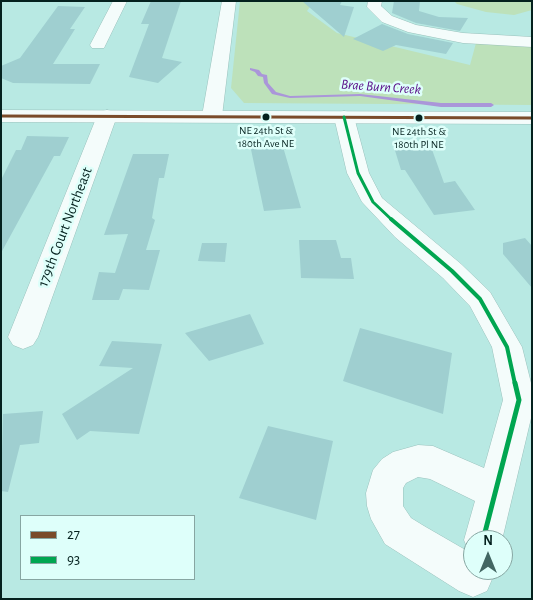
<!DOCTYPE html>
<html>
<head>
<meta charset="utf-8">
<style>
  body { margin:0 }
  #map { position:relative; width:533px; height:600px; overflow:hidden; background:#b8e9e3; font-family:"Alegreya Sans",sans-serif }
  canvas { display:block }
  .frame { position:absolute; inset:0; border:2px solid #04211e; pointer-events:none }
  .legend { position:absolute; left:20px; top:515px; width:175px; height:65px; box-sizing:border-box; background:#defffa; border:1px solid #87a6a2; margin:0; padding:6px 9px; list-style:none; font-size:15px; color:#04211e }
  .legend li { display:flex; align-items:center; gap:10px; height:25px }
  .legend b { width:25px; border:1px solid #87a6a2 }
  .north { position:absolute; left:463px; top:530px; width:50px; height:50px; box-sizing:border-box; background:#defffa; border:1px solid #87a6a2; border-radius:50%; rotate:0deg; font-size:14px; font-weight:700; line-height:20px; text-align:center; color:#04211e }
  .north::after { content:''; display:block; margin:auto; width:18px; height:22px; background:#436763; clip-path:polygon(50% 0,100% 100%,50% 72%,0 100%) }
</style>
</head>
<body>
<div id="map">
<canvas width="533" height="600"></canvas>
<div class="frame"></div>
<ul class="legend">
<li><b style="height:6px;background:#7a4b2a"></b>27</li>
<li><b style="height:6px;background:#00a651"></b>93</li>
</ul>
<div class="north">N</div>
</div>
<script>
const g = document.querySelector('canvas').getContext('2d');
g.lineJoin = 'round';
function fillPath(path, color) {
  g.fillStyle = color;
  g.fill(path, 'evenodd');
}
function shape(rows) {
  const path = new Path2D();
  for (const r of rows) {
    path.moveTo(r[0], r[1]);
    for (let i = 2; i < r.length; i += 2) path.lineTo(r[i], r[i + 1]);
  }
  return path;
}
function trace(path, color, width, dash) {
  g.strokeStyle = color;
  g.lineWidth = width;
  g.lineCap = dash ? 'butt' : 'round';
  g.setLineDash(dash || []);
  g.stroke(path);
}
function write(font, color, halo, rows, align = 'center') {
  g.font = font + ' "Alegreya Sans",sans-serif';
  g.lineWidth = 5;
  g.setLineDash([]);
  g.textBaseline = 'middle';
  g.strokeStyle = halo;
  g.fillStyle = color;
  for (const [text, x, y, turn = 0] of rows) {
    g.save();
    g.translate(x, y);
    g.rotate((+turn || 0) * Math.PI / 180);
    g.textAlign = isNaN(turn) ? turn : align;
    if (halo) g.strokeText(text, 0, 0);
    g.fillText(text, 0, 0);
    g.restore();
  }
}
fillPath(shape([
  [240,1,314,1,307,11,337,33,470,65,476,43,532,46,532,105,244,103,231,88],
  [454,1,532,1,532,10,514,15,486,12,457,4]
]), '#bde1ba');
fillPath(shape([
  [250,68,259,70,262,74,267,75,268,83,276,92,290,96,360,94,441,103,491,103,494,105,491,107,441,107,360,96,290,98,272,94,264,83,263,77,258,76,255,72,250,70,250,68]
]), '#aa96d9');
fillPath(shape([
  [151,1,181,1,162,58,182,62,158,83,129,77,149,24,141,24],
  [302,1,342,1,340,5,354,7,344,37],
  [394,1,420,1,419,11,439,17,468,18,460,31,416,23,392,13],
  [58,6,85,7,70,29,75,29,53,64,100,64,90,84,13,83,1,78,1,66,20,58],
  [382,24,408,34,453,43,446,54,396,45,383,51,353,39],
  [27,136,69,137,60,156,54,156,1,253,1,180,16,150,21,150],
  [249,140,281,140,301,208,264,211],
  [393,144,430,144,444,183,455,181,475,210,434,215,405,170,401,170],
  [133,154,169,154,164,178,159,178,152,218,155,220,146,250,160,250,149,290,123,289,119,300,92,300,99,272,115,273,128,234,104,235],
  [525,238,532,246,532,288,503,254,503,243],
  [299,240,336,240,341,258,351,258,354,279,301,278],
  [202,243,227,243,225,262,198,261],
  [250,314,264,344,209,361,185,333],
  [360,328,452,353,443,414,343,381],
  [112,341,162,344,139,434,90,431,77,440,62,414,133,368,99,366],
  [43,411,39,443,20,445,8,492,1,491,3,414],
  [268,426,333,441,316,520,239,498]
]), '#9fcfd0');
const street = shape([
  [113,1,127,1,104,48,92,48,90,45,113,1],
  [222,1,236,1,222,116,219,120,212,122,205,120,202,116,222,1],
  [368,1,382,1,381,6,392,16,416,25,463,33,532,37,532,47,463,43,408,32,382,22,367,7,368,1],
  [107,110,114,112,117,116,38,337,33,345,23,349,13,345,8,337,97,116,100,112,107,110],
  [344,111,351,113,354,117,369,173,382,198,461,264,490,292,522,347,532,387,532,414,502,540,473,540,473,570,490,570,493,577,487,591,473,597,459,591,385,544,371,519,367,506,366,493,373,470,382,459,393,452,418,445,433,446,484,468,503,400,492,347,470,306,443,278,395,237,362,202,347,173,334,117,337,113,344,111],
  [418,477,430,479,475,501,464,540,469,552,424,526,411,518,403,506,403,488,406,483,418,477]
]);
const secondary = shape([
  [1,110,532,112,532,124,1,122,1,110]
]);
trace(street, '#9ac1bc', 1);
trace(secondary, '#9ac1bc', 1);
fillPath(street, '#f4fcfb');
fillPath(secondary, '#f4fcfb');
trace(shape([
  [1,116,532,118]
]), '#7a4b2a', 3);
trace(shape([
  [344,117,358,173,373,202,392,220]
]), '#00a651', 3);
trace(shape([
  [391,219,452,271,480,299,507,347,515,384]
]), '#00a651', 4);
trace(shape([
  [483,540,519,400,515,383]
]), '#00a651', 5);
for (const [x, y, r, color] of [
  [266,117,4.5,"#04211e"],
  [419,118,4.5,"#04211e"]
]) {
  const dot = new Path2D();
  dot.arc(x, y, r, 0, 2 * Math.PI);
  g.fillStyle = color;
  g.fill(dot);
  trace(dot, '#defffa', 2);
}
write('11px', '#04211e', '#defffa', [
  ["NE 24th St &",266,131],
  ["180th Ave NE",266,144],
  ["NE 24th St &",419,132],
  ["180th Pl NE",419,145]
]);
write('italic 14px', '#570a87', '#defffa', [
  ["Brae Burn Creek",381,87,4]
]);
write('15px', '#04211e', '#defffa', [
  ["179th Court Northeast",65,227,-69]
]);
</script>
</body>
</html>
